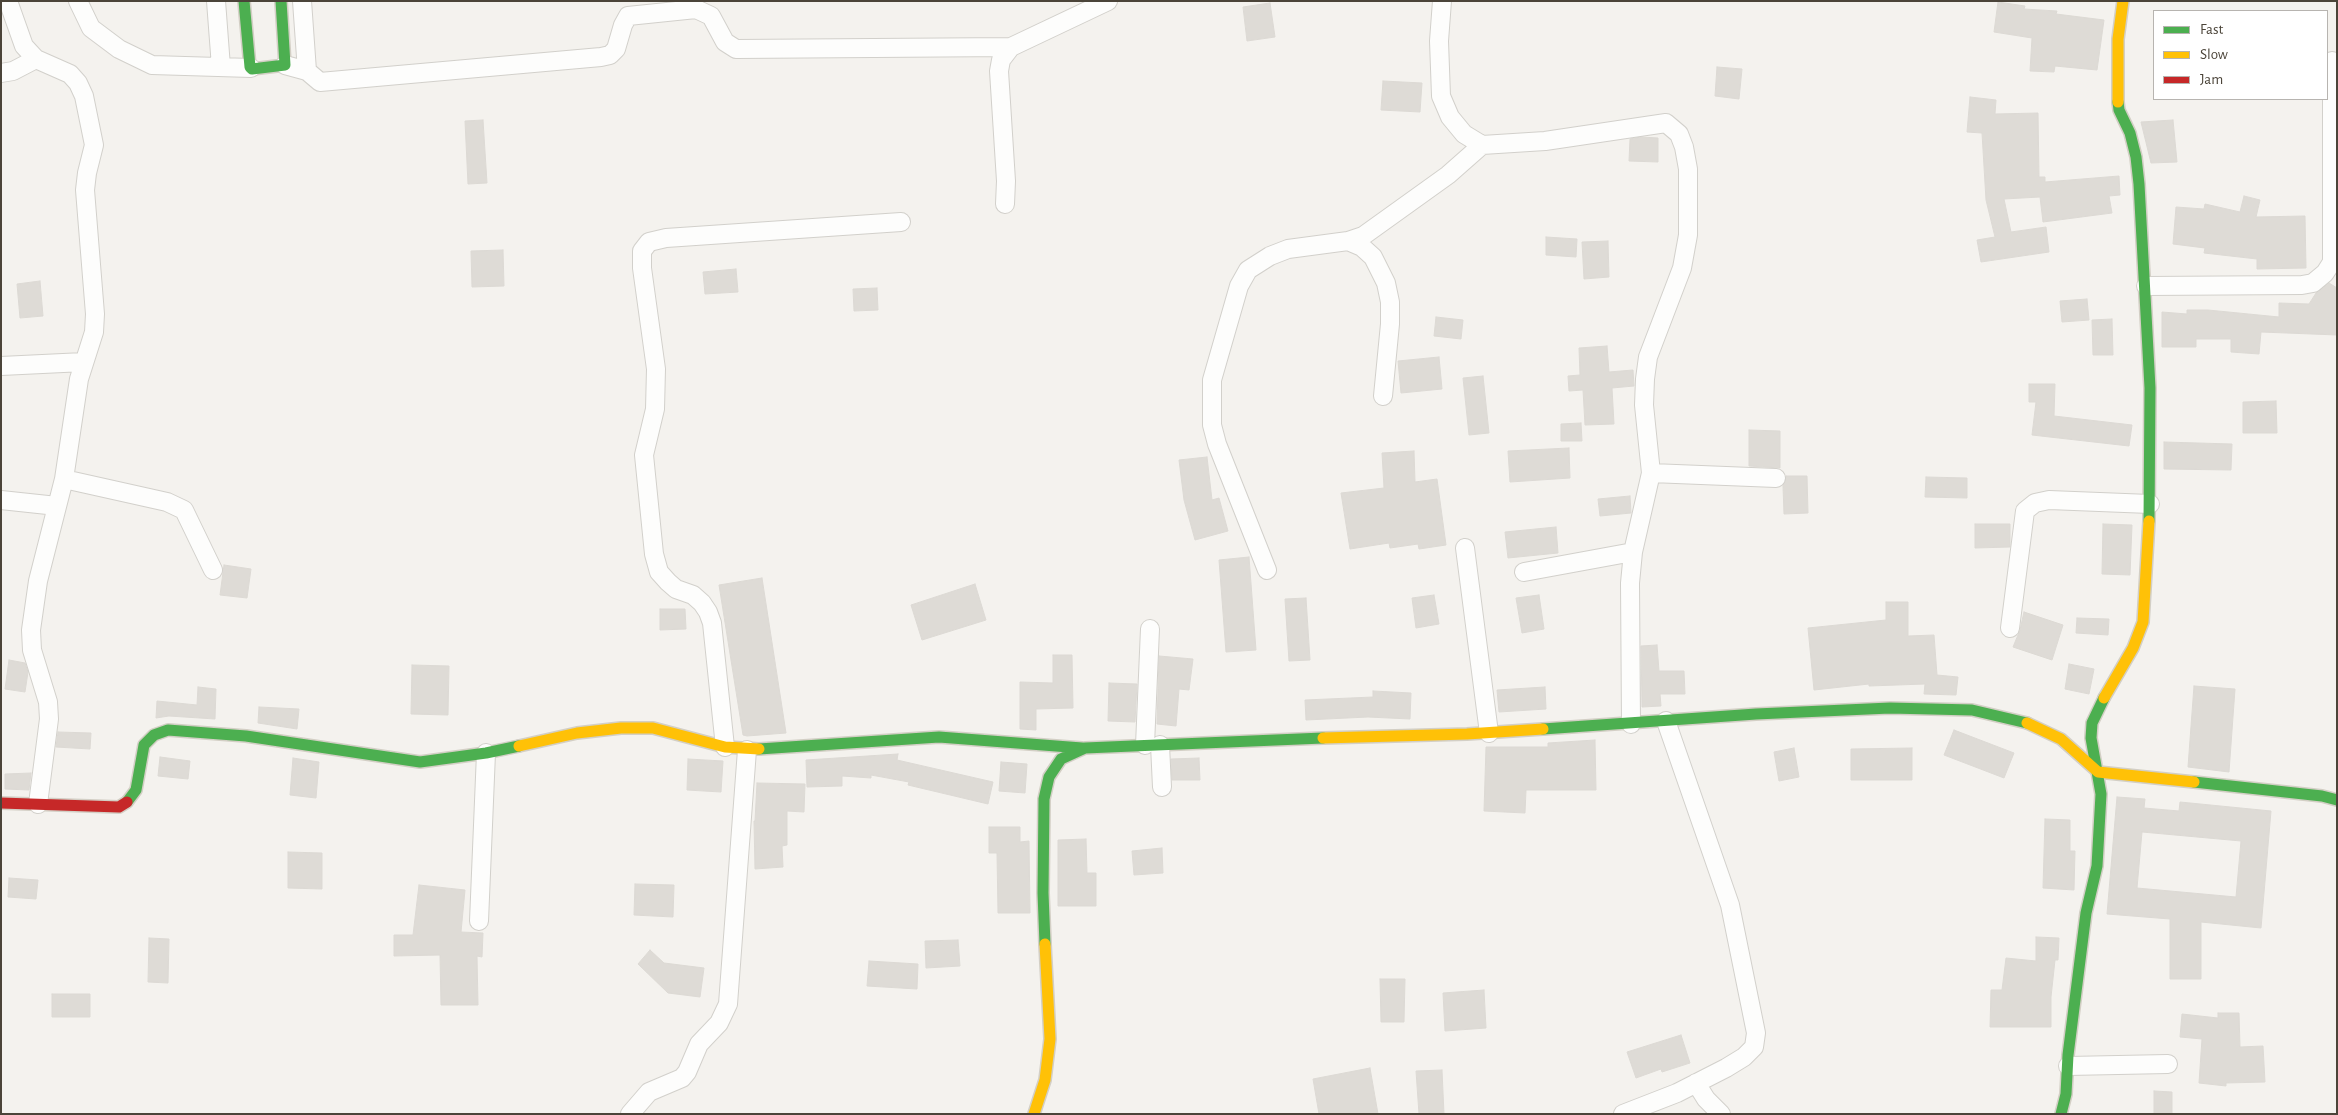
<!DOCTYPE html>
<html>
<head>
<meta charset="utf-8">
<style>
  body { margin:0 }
  #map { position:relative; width:2338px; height:1115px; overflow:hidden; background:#f4f2ee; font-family:"Alegreya Sans",sans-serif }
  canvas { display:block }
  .frame { position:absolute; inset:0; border:2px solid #4b4439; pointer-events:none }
  .legend { position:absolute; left:2153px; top:10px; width:175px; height:90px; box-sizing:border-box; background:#fff; border:1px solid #b7b4b0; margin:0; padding:6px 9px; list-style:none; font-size:15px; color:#4b4439 }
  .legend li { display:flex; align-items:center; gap:10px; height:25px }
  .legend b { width:25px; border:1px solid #b7b4b0 }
</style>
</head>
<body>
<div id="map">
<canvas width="2338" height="1115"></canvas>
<div class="frame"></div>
<ul class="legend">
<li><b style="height:6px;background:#4caf50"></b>Fast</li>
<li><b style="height:6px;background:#ffc107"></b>Slow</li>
<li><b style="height:6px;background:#c62828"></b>Jam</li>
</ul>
</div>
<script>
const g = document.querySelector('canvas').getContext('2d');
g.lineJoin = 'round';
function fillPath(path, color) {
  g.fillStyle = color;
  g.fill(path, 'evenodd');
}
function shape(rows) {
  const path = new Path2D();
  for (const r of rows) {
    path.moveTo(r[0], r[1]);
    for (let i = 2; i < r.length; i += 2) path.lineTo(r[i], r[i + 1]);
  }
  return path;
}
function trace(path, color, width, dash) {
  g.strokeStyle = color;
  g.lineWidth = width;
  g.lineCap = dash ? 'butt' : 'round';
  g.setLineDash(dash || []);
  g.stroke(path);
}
const building = shape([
  [1998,2,2025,6,2024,9,2057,11,2056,14,2104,20,2097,70,2055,66,2054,72,2030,71,2032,38,1994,32,1998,2],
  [1270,3,1275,37,1247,41,1243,7,1270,3],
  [1717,67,1742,69,1739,99,1715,96,1717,67],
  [1383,81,1422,83,1420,112,1381,110,1383,81],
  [1970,97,1996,100,1995,114,2038,113,2039,177,2045,177,2045,182,2119,176,2120,195,2109,196,2112,213,2043,222,2040,197,2004,199,2011,232,2046,227,2049,252,1981,262,1977,240,1995,237,1986,200,1982,133,1967,132,1970,97],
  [483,120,487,183,468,184,465,121,483,120],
  [2173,120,2177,162,2151,163,2141,122,2173,120],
  [1641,137,1658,138,1658,162,1629,161,1630,139,1641,137],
  [2244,196,2260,200,2256,217,2305,216,2306,268,2257,269,2257,259,2204,253,2205,248,2173,244,2176,207,2204,209,2205,204,2240,212,2244,196],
  [1546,237,1577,239,1576,257,1546,255,1546,237],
  [1608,241,1609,277,1584,279,1582,242,1608,241],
  [503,250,504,286,472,287,471,251,503,250],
  [736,269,738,292,705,294,703,272,736,269],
  [40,281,43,316,20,318,17,284,40,281],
  [2329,283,2337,288,2337,335,2261,332,2259,354,2231,352,2231,339,2196,339,2196,347,2162,347,2162,312,2187,314,2187,310,2208,310,2279,317,2279,303,2309,304,2316,293,2329,283],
  [877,288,878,310,854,311,853,289,877,288],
  [2087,299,2089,320,2062,322,2060,301,2087,299],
  [1436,317,1463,320,1461,339,1434,336,1436,317],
  [2112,319,2113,355,2093,355,2092,320,2112,319],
  [1607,346,1609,372,1633,370,1634,386,1612,388,1614,424,1585,425,1583,390,1569,391,1568,376,1580,375,1579,348,1607,346],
  [1439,357,1442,389,1401,393,1398,361,1439,357],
  [1483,376,1489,433,1469,435,1463,378,1483,376],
  [2029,384,2055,384,2054,416,2132,425,2129,446,2032,435,2036,402,2029,402,2029,384],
  [2276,401,2277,433,2243,433,2243,402,2276,401],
  [1581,423,1582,441,1561,441,1561,424,1581,423],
  [1749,430,1780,431,1780,468,1749,466,1749,430],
  [2164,442,2232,444,2231,470,2164,469,2164,442],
  [1569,448,1570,478,1510,482,1508,451,1569,448],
  [1414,451,1415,482,1437,479,1446,545,1419,549,1418,544,1390,548,1389,543,1350,549,1341,493,1384,488,1382,453,1414,451],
  [1207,457,1212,500,1219,498,1228,531,1195,540,1184,500,1179,460,1207,457],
  [1786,476,1807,476,1808,513,1784,514,1783,486,1786,476],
  [1926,477,1967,478,1967,498,1925,497,1926,477],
  [1630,496,1631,513,1600,516,1598,499,1630,496],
  [1975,524,2010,524,2010,547,1975,548,1975,524],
  [2103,524,2132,525,2130,575,2102,574,2103,524],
  [1556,527,1558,553,1508,558,1505,532,1556,527],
  [1249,557,1256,650,1226,652,1219,560,1249,557],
  [224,565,251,569,247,598,220,595,224,565],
  [762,578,786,733,747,736,743,735,719,585,762,578],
  [975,584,986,620,922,640,911,605,975,584],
  [1434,595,1439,624,1416,628,1412,598,1434,595],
  [1539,595,1544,629,1522,633,1516,598,1539,595],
  [1306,598,1310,660,1289,661,1285,599,1306,598],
  [1886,602,1908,602,1908,636,1934,635,1937,675,1958,677,1956,695,1924,694,1925,684,1869,686,1869,684,1814,690,1808,628,1886,620,1886,602],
  [660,609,685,609,686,629,660,630,660,609],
  [2024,612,2063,625,2052,660,2013,647,2020,630,2024,612],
  [2077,618,2109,619,2108,635,2076,633,2077,618],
  [1657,645,1659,671,1684,671,1685,694,1660,694,1661,706,1642,707,1641,646,1657,645],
  [1053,655,1072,655,1073,708,1036,709,1036,730,1020,729,1020,682,1053,683,1053,655],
  [1159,656,1193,659,1189,690,1179,689,1176,726,1157,724,1159,656],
  [9,660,25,663,28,672,25,692,5,689,9,660],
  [2069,664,2094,669,2089,694,2065,689,2069,664],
  [412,665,449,666,448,715,411,714,412,665],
  [1109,683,1137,684,1135,722,1108,721,1109,683],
  [2194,686,2235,689,2229,772,2188,767,2194,686],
  [198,687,216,689,215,719,169,716,156,718,157,701,197,705,198,687],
  [1545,687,1546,709,1499,712,1497,690,1545,687],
  [1373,691,1411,693,1410,719,1368,717,1306,720,1305,700,1373,697,1373,691],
  [259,707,299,709,297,729,258,723,259,707],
  [1954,730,2014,753,2004,778,1944,755,1954,730],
  [58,732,91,733,90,749,56,747,58,732],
  [1595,740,1596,790,1526,790,1525,813,1484,811,1486,747,1548,747,1548,743,1595,740],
  [1794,748,1799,777,1779,781,1774,752,1794,748],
  [1912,748,1912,780,1851,780,1851,749,1912,748],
  [898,754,897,760,993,782,988,804,908,785,909,782,871,775,871,778,842,776,842,786,807,787,806,760,898,754],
  [160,757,190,761,188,779,158,776,160,757],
  [293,758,319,762,316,798,290,795,293,758],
  [1199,758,1200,780,1172,780,1171,759,1199,758],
  [688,759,723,761,721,792,687,790,688,759],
  [1001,762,1027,764,1025,793,999,791,1001,762],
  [31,773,29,790,5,789,5,774,31,773],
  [757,783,805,784,804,812,787,811,787,845,782,846,783,867,755,869,754,821,755,821,757,783],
  [2117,797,2145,799,2144,808,2179,811,2180,802,2271,811,2261,928,2201,922,2201,979,2170,979,2170,919,2107,914,2117,797],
  [2142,832,2241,841,2236,897,2137,888,2142,832],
  [2045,819,2070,820,2070,851,2075,851,2074,890,2043,888,2045,819],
  [989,827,1020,827,1020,842,1029,841,1030,913,998,913,997,853,989,853,989,827],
  [1086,839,1087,873,1096,873,1096,906,1058,906,1058,840,1086,839],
  [1162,848,1163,873,1134,875,1132,851,1162,848],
  [288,852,322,853,322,889,288,888,288,852],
  [9,878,38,880,36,899,8,897,9,878],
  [635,884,674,885,673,917,634,915,635,884],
  [419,885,465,890,461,932,483,933,482,957,477,956,478,1005,441,1005,440,955,394,956,394,935,413,935,419,885],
  [2036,937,2059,938,2058,960,2055,960,2051,997,2051,1027,1990,1027,1991,990,2002,990,2006,958,2036,961,2036,937],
  [149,938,169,939,168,983,148,982,149,938],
  [958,940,960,966,926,968,925,941,958,940],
  [650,950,664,963,704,968,700,997,668,993,638,964,650,950],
  [869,961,918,964,917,989,867,986,869,961],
  [1380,979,1405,979,1404,1022,1381,1022,1380,979],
  [1484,990,1486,1028,1445,1031,1443,993,1484,990],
  [52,994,90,994,90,1017,52,1017,52,994],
  [2218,1013,2239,1013,2240,1047,2263,1046,2265,1082,2226,1083,2226,1086,2199,1083,2202,1039,2180,1037,2182,1014,2218,1018,2218,1013],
  [1681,1035,1690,1063,1662,1072,1661,1069,1636,1078,1627,1052,1681,1035],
  [1370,1068,1378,1114,1319,1114,1313,1079,1370,1068],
  [1442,1070,1444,1114,1419,1114,1416,1071,1442,1070],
  [2154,1091,2172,1092,2172,1114,2154,1114,2154,1091]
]);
fillPath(building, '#dedbd6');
trace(building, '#dcd9d4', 1);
const street = shape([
  [8,1,24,46,36,59,70,74,78,83,84,96,94,145,87,173,85,190,95,314,94,332,79,379,64,479,38,581,31,630,32,650,48,702,49,719,38,804],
  [78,1,91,28,119,49,152,65,251,68],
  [216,1,221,67],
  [302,1,307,71],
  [1442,1,1439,41,1441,96,1450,117,1464,134,1482,145,1545,141,1666,123,1679,134,1684,147,1688,169,1688,235,1682,268,1648,357,1645,379,1644,405,1651,473,1633,552,1630,583,1631,724],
  [285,65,307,71,320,82,601,57,610,55,616,49,623,25,628,16,696,9,711,16,725,42,736,49,1011,47],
  [1,73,13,71,36,59],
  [1005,204,1006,181,999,71,1001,60,1011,47,1108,1],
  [1348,241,1362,247,1373,257,1386,283,1390,302,1390,324,1383,396],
  [2146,286,2302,285,2313,283,2325,273,2332,262,2332,61],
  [1,366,84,362],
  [1651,473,1776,478],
  [64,479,167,502,184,510,213,570],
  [1,500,57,506],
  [1465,548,1489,733],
  [1267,570,1217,444,1212,425,1212,380,1239,286,1248,270,1270,256,1288,249,1348,241,1363,236,1448,175,1482,145],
  [1524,572,1633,552],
  [2010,628,2025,511,2035,503,2049,500,2150,504],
  [1145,745,1150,629],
  [1160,745,1162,787],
  [725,747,712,623,708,612,702,603,693,595,676,589,668,582,659,572,654,554,644,455,655,409,656,369,642,268,642,251,649,242,666,238,901,222],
  [479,921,486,753],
  [2068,1066,2168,1064],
  [1696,1083,1706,1099,1721,1114],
  [630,1114,649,1092,682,1078,687,1072,699,1044,719,1023,728,1004,747,750],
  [1623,1114,1677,1093,1726,1068,1744,1057,1754,1047,1756,1033,1730,905,1666,721]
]);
const fast = shape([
  [244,1,250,67,252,69,285,65,281,1],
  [2118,102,2119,110,2130,133,2136,157,2139,184,2150,388,2149,521],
  [1543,729,1756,714,1890,708,1972,710,2027,723],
  [759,749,939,737,1082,748],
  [2194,782,2322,796,2337,800],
  [127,802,136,790,144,745,154,735,168,730,246,736,420,762,486,753,519,746],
  [1045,944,1043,893,1044,799,1049,777,1061,759,1085,748,1323,738],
  [2061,1114,2066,1094,2068,1055,2086,913,2097,866,2101,794,2091,738,2092,723,2104,698]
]);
const slow = shape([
  [2118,102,2118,39,2123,1],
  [2104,698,2133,648,2143,622,2149,521],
  [2027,723,2061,739,2098,772,2194,782],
  [1323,738,1467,734,1543,729],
  [519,746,577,733,621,728,653,728,725,747,759,749],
  [1034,1114,1045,1080,1050,1039,1045,944]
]);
const jam = shape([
  [1,803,119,807,127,802]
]);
trace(street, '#d2d0cb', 20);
trace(fast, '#d3cfc5', 14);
trace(slow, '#d3cfc5', 14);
trace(jam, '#d3cfc5', 14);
trace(street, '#fdfdfc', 18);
trace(fast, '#4caf50', 11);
trace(slow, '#ffc107', 11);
trace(jam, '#c62828', 11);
</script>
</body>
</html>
